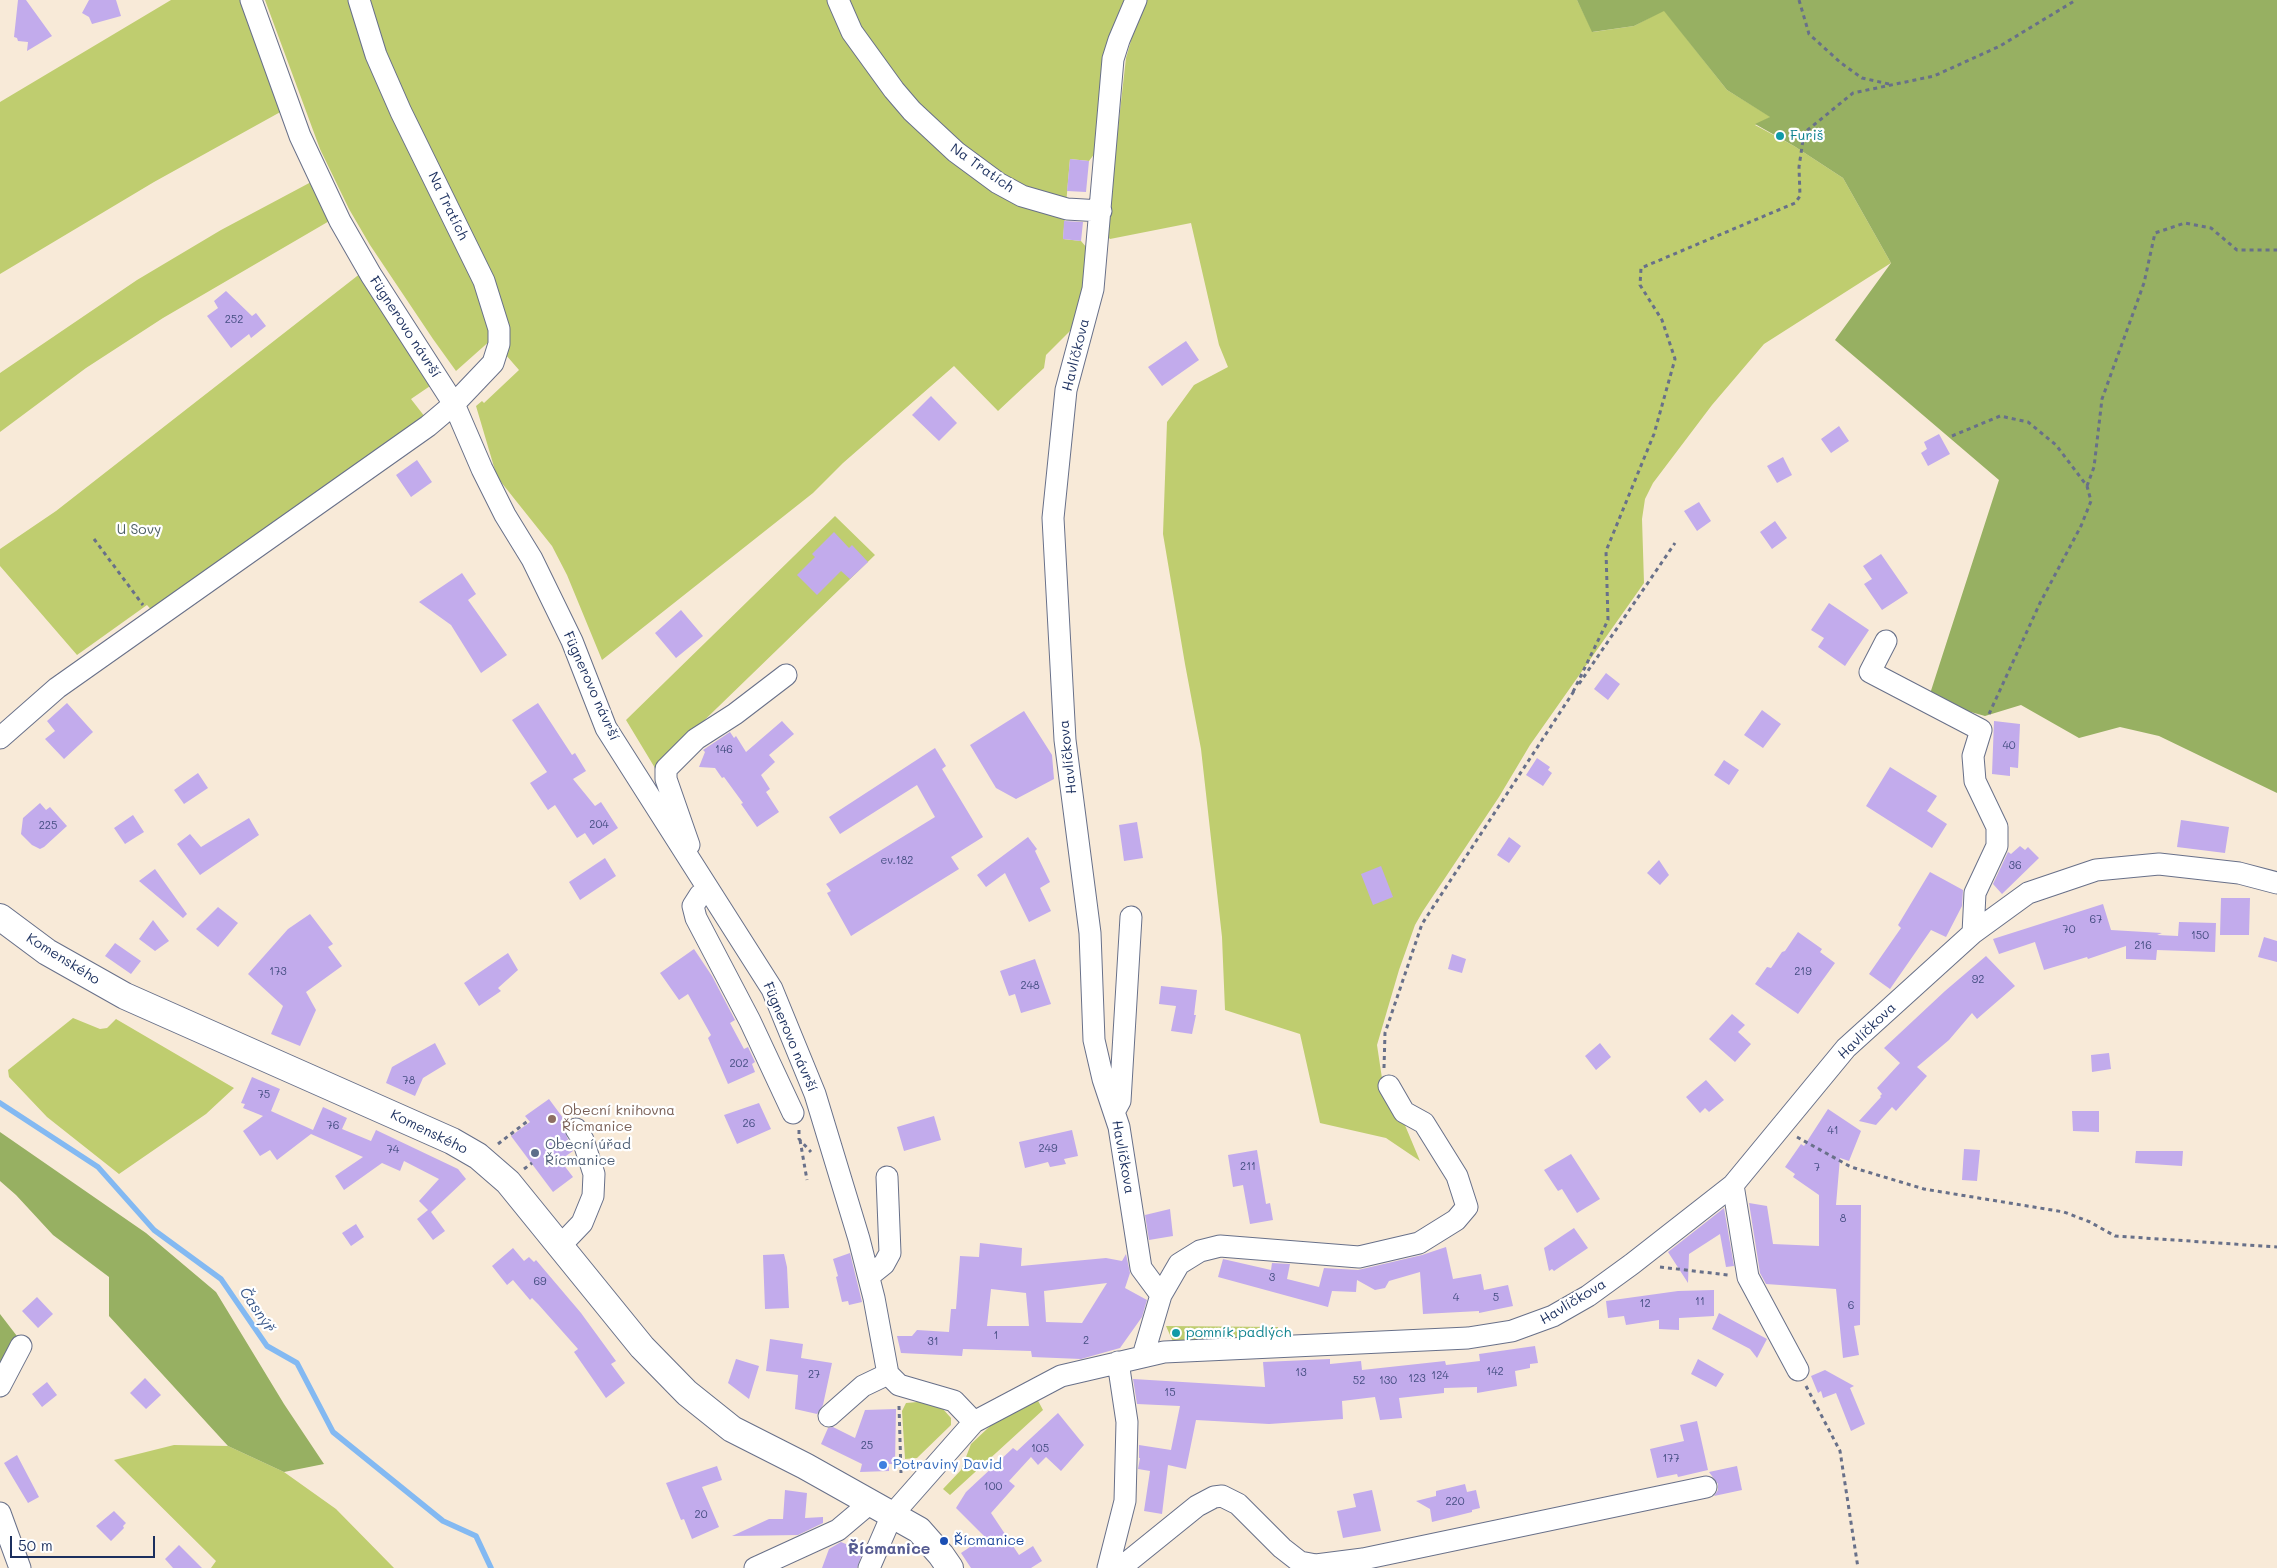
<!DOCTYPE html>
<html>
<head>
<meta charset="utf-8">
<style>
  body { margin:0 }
  #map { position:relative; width:2277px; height:1568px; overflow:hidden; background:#f8ead8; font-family:Mali,sans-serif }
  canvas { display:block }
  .scale { position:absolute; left:10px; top:1536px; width:145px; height:22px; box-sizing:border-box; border:2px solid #1b2f5e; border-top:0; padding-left:6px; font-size:15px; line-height:18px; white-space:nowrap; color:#1b2f5e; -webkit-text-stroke:4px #fff; paint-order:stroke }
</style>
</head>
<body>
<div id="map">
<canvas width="2277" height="1568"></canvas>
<div class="scale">50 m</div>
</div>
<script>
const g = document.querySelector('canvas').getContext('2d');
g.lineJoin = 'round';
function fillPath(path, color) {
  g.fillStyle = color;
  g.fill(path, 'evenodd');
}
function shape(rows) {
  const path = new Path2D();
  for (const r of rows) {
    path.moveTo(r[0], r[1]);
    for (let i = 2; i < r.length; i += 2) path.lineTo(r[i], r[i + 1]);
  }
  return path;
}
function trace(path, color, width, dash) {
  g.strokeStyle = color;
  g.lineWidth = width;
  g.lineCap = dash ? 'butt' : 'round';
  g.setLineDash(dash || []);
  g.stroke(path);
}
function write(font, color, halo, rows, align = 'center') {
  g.font = font + ' Mali,sans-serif';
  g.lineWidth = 4.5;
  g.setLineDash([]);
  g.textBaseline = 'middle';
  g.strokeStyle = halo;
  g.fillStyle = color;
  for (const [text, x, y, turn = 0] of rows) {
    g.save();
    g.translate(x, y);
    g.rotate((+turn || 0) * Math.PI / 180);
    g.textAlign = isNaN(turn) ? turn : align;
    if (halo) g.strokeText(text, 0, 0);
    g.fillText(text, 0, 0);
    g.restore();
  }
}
fillPath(shape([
  [171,0,240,0,284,110,154,182,0,274,0,102],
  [265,0,1128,0,1098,149,1089,161,1070,159,1063,239,1081,241,1093,255,1079,322,1046,355,1044,368,998,411,954,366,843,463,813,493,602,660,567,575,552,546,497,477,476,406,482,401,484,403,519,370,492,339,456,371,433,339,370,245,349,209,320,149],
  [1145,0,1577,0,1593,32,1634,26,1664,10,1727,90,1771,117,1755,125,1794,146,1843,178,1891,263,1764,344,1712,405,1653,483,1645,499,1642,519,1644,583,1530,745,1499,797,1423,911,1415,925,1399,970,1377,1045,1383,1085,1399,1111,1420,1161,1386,1138,1320,1123,1300,1034,1225,1010,1222,937,1201,749,1185,664,1163,534,1167,422,1194,385,1228,367,1219,345,1191,223,1110,239,1106,235,1126,58,1140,9],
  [313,181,331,220,163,318,86,368,0,432,0,373,137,280,221,230],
  [361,273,433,384,411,399,425,417,154,613,147,605,77,655,0,566,0,549,56,511],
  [835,516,875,555,655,768,626,720],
  [73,1018,100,1029,107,1028,116,1019,234,1088,206,1114,119,1174,47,1117,9,1077,8,1070],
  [1166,1326,1278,1327,1277,1335,1174,1344],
  [1036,1397,1043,1410,950,1495,943,1489,961,1470,971,1444,1004,1413],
  [929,1401,942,1408,951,1418,951,1425,917,1458,905,1459,902,1411,906,1403],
  [174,1445,228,1446,284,1472,336,1509,394,1568,211,1568,216,1561,114,1460]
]), '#bfcd6f');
fillPath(shape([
  [1577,0,2277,0,2277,793,2159,736,2120,727,2079,738,2021,705,1985,716,1928,700,1999,480,1835,340,1891,263,1843,178,1794,146,1755,124,1770,117,1727,90,1664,11,1634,26,1592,32],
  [0,1132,146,1233,216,1292,284,1404,324,1464,284,1472,228,1446,109,1316,109,1277,53,1235,16,1195,0,1181],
  [0,1314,20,1340,0,1373]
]), '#97b062');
trace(shape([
  [0,1103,98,1167,154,1230,221,1279,267,1346,297,1363,333,1432,443,1521,476,1536,491,1568]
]), '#83b9f2', 5.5);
fillPath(shape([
  [18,0,26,0,52,36,27,51,28,42,18,41,17,38,14,37],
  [89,0,116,0,121,16,92,24,89,17,82,13],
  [1070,159,1089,161,1086,192,1067,191],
  [1064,221,1083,222,1081,241,1063,239],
  [226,291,252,316,256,313,266,326,251,338,249,334,231,348,207,316,218,308,214,301],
  [1186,341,1199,360,1162,386,1148,367],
  [931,396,957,423,939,441,912,415],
  [1839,426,1849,441,1831,453,1821,439],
  [1939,434,1950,454,1928,466,1921,453,1927,449,1924,442],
  [1783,457,1792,475,1777,483,1767,466],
  [417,460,432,482,411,497,396,475],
  [1699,502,1711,521,1697,531,1684,511],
  [1775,521,1787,538,1772,549,1760,532],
  [834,532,849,548,852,545,868,562,850,579,841,571,817,595,797,575,815,557,812,554],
  [1881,554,1908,593,1882,610,1864,584,1872,579,1863,566],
  [462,573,476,594,468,600,507,655,481,673,451,625,419,602],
  [1829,603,1869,630,1845,666,1818,647,1824,638,1811,630],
  [681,610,703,636,676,658,655,633],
  [1606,673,1620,684,1608,700,1594,689],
  [67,703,93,732,64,759,45,739,55,731,47,721],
  [538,703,572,755,575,753,586,771,573,779,595,806,601,802,618,828,593,845,585,833,577,838,555,805,548,810,530,783,547,772,512,720],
  [1762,710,1781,724,1763,748,1744,735],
  [1024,711,1052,755,1054,779,1016,799,996,788,970,745],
  [782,721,794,734,769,755,775,762,761,775,770,789,766,792,779,812,757,827,741,804,743,803,724,777,722,778,715,768,699,767,705,752,703,750,730,732,734,738,736,736,746,752],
  [1994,721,2020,724,2018,768,2010,767,2010,776,1992,774],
  [935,748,946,766,942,769,983,837,951,857,959,869,851,936,827,893,831,891,826,884,935,817,917,785,840,834,829,817],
  [1537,758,1550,767,1548,770,1552,773,1543,786,1526,775],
  [1724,760,1739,770,1729,785,1714,775],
  [1890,767,1937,796,1927,811,1947,824,1932,848,1866,806],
  [198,773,208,788,184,804,174,790],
  [40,803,46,810,50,807,67,826,44,847,40,849,32,845,21,834,23,818],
  [133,815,144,832,125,844,114,828],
  [249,818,259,835,200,875,177,844,190,834,201,847],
  [2181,820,2229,827,2225,853,2177,847],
  [1137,822,1143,858,1124,861,1119,825],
  [1028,837,1037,849,1035,851,1050,882,1040,888,1051,911,1029,922,1005,873,986,887,977,875],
  [1509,837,1521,846,1509,863,1497,855],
  [2020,846,2025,850,2028,847,2039,858,2002,894,1993,884,2008,852,2011,854],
  [605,858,616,876,580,900,569,882],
  [1659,860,1669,875,1660,885,1647,873],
  [1381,866,1393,897,1373,905,1361,874],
  [155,869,187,914,183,918,139,881],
  [1930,872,1963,890,1962,906,1946,937,1931,930,1890,989,1869,974,1901,928,1898,925],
  [2221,898,2250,898,2249,935,2220,935],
  [2103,904,2111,930,2162,933,2157,935,2178,936,2179,922,2216,923,2215,952,2157,950,2156,960,2126,959,2126,946,2088,959,2087,957,2044,970,2035,942,1999,954,1993,939],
  [218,907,238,923,218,947,196,929],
  [310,914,333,944,328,947,342,966,306,992,316,1010,300,1046,271,1034,283,1006,248,974,288,929],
  [153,920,169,941,155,951,139,939],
  [1798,932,1822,949,1820,952,1835,963,1798,1014,1755,984,1767,967,1771,968,1782,952,1785,951],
  [2264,937,2277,941,2277,962,2258,957],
  [115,943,141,961,131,974,105,956],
  [694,949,712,976,735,1020,730,1023,744,1049,748,1047,755,1062,752,1064,755,1072,728,1084,708,1038,711,1035,688,994,679,1000,660,973],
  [508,953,518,970,498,988,501,991,479,1006,464,983],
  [1452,954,1466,959,1462,973,1448,969],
  [1986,956,2015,986,1977,1019,1972,1013,1949,1040,1917,1067,1927,1076,1896,1111,1892,1107,1876,1125,1859,1121,1881,1097,1880,1096,1882,1094,1877,1088,1900,1063,1884,1048,1945,991],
  [1035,959,1051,1004,1021,1013,1015,994,1009,996,1000,971],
  [1161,986,1197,990,1194,1015,1196,1015,1192,1034,1171,1031,1176,1006,1159,1004],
  [1732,1014,1745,1025,1738,1032,1751,1044,1735,1062,1709,1039],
  [435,1043,446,1064,423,1078,415,1096,386,1083,392,1067],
  [1600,1043,1611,1057,1596,1070,1585,1056],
  [2109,1053,2111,1069,2092,1072,2091,1055],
  [252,1077,280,1089,271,1111,313,1130,323,1107,347,1118,342,1129,371,1141,376,1130,458,1169,466,1179,431,1212,445,1231,433,1240,417,1219,428,1210,419,1201,439,1179,404,1161,400,1171,382,1163,344,1190,335,1176,363,1157,311,1134,277,1160,270,1150,260,1156,243,1131,263,1116,243,1108,245,1104,241,1103],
  [1706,1080,1724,1100,1709,1112,1705,1108,1700,1113,1686,1097],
  [549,1099,566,1122,564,1130,573,1151,560,1160,573,1177,553,1192,511,1136,530,1122,525,1116],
  [759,1103,771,1129,737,1144,724,1115],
  [1828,1109,1861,1131,1849,1161,1840,1158,1836,1205,1861,1205,1860,1325,1854,1326,1859,1355,1843,1358,1836,1289,1766,1284,1760,1273,1749,1203,1767,1206,1773,1244,1819,1246,1819,1195,1793,1177,1795,1174,1785,1167,1801,1144,1804,1146],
  [2072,1111,2099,1111,2099,1132,2073,1131],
  [934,1116,941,1140,904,1151,897,1127],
  [1072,1130,1078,1156,1064,1159,1066,1164,1050,1167,1048,1162,1025,1168,1019,1142],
  [1964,1149,1980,1150,1977,1181,1962,1180],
  [1257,1150,1266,1204,1270,1203,1273,1220,1250,1224,1243,1185,1233,1187,1228,1155],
  [2136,1151,2183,1151,2182,1166,2135,1163],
  [1571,1154,1600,1199,1577,1213,1562,1189,1558,1191,1544,1170],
  [1724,1208,1734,1266,1726,1267,1720,1234,1689,1254,1688,1283,1668,1252],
  [1170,1209,1173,1236,1149,1240,1145,1215],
  [356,1224,364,1237,351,1246,342,1233],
  [1574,1228,1588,1248,1554,1271,1552,1269,1549,1271,1544,1248],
  [980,1243,1022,1248,1021,1266,1106,1258,1122,1261,1126,1254,1130,1273,1125,1288,1147,1300,1142,1317,1120,1348,1081,1359,1032,1357,1031,1351,963,1349,962,1356,901,1353,897,1336,912,1336,917,1330,949,1332,951,1309,956,1309,960,1256,979,1257],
  [1107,1283,1082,1323,1046,1322,1044,1291],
  [991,1289,1026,1293,1029,1326,987,1326],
  [1446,1247,1453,1279,1481,1274,1484,1290,1508,1285,1513,1306,1479,1313,1479,1311,1423,1314,1420,1272,1389,1281,1385,1288,1375,1290,1357,1280,1356,1292,1332,1291,1328,1307,1218,1277,1223,1259,1271,1270,1272,1263,1290,1264,1287,1279,1319,1287,1324,1268,1358,1270,1422,1255],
  [513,1248,524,1261,529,1257,534,1262,536,1260,581,1313,616,1361,611,1364,625,1383,606,1398,574,1352,578,1349,538,1304,532,1298,530,1300,513,1280,507,1285,492,1266],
  [850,1253,862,1302,849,1305,848,1301,842,1302,836,1277,838,1276,833,1259],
  [784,1254,787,1267,789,1308,765,1309,763,1255],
  [1714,1290,1714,1316,1679,1318,1679,1330,1659,1329,1659,1320,1626,1325,1624,1316,1608,1318,1606,1301,1678,1291],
  [37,1297,53,1314,38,1328,22,1311],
  [1719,1313,1767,1339,1757,1358,1750,1349,1712,1329],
  [770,1339,803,1344,801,1358,832,1363,823,1405,817,1414,795,1409,798,1375,766,1371],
  [1535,1346,1538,1363,1530,1364,1530,1368,1515,1371,1517,1386,1477,1393,1477,1387,1444,1388,1444,1393,1399,1398,1402,1418,1380,1420,1375,1397,1342,1401,1343,1419,1269,1424,1196,1420,1186,1469,1168,1465,1162,1514,1144,1511,1150,1471,1138,1469,1140,1458,1139,1458,1139,1445,1171,1450,1180,1406,1137,1404,1133,1379,1265,1387,1263,1362,1330,1359,1330,1364,1361,1361,1362,1370,1445,1361,1446,1365,1480,1361,1479,1354],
  [736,1359,759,1366,749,1399,728,1383],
  [1698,1359,1724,1374,1716,1387,1691,1374],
  [1825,1370,1854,1386,1850,1388,1865,1424,1851,1431,1836,1393,1823,1398,1821,1391,1818,1393,1811,1376],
  [145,1378,161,1395,146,1409,130,1393],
  [47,1382,57,1395,42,1407,32,1394],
  [896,1409,895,1464,889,1464,889,1471,860,1472,862,1464,821,1444,828,1428,833,1427,855,1438,865,1410],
  [1058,1413,1084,1445,1061,1471,1046,1457,1038,1465,1031,1457,1009,1481,1015,1486,991,1513,1019,1555,1033,1546,1042,1561,1031,1568,971,1568,961,1553,985,1537,956,1508,966,1492,1013,1448,1017,1451],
  [1697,1421,1708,1470,1678,1477,1677,1474,1657,1478,1650,1449,1684,1441,1680,1425],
  [17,1455,39,1497,28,1503,4,1463],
  [717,1466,722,1480,702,1487,719,1527,692,1539,684,1519,681,1520,666,1483],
  [1737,1466,1742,1490,1714,1496,1718,1490,1718,1484,1709,1472],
  [1465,1484,1467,1492,1476,1490,1480,1508,1472,1510,1472,1512,1432,1522,1430,1509,1416,1501,1436,1496,1436,1491],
  [785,1490,807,1493,805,1518,823,1517,823,1523,798,1535,732,1536,769,1519,783,1519],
  [1372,1490,1381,1531,1343,1538,1337,1511,1356,1507,1353,1494],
  [114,1511,126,1523,123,1526,124,1528,111,1541,96,1526],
  [841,1542,863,1551,857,1568,822,1568,829,1549],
  [179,1545,202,1568,173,1568,165,1559]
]), '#c2abec');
const minor = shape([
  [251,0,300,136,340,221,371,275,454,404,482,469,505,515,532,559,572,641,606,728,772,989,815,1094,859,1239,874,1298,888,1374,899,1385,954,1401,974,1422],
  [838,0,852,32,894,90,912,111,956,152,998,183,1022,196,1067,209,1101,211],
  [1136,0,1119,40,1113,59,1093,289,1066,390,1053,518,1065,740,1090,933,1094,1040,1103,1079,1119,1127,1141,1268,1161,1295],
  [1886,641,1870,672,1981,730,1973,756,1975,781,1997,827,1997,846,1975,893,1973,933],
  [0,738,57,688,428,426,454,404,493,363,499,344,499,329,484,281,401,112,376,55,359,0],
  [689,845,666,779,666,769,696,739,735,714,786,675],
  [709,890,700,895,693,906,696,918,750,1021,793,1113],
  [1114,1112,1120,1101,1131,917],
  [1733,1185,1748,1277,1798,1370],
  [560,1246,582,1223,593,1196,594,1174,583,1140,576,1129],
  [869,1276,884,1264,890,1253,887,1177],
  [1143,1356,1161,1295,1179,1264,1200,1251,1220,1246,1359,1257,1419,1243,1456,1220,1467,1207,1457,1176,1424,1123,1404,1112,1389,1086],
  [0,1386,21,1346],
  [829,1416,863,1386,888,1374],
  [0,1513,20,1568],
  [755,1568,838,1530,870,1503],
  [869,1568,892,1515,974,1422,1061,1376,1164,1352,1468,1338,1512,1331,1553,1316,1588,1296,1632,1264,1733,1185,1846,1048,1973,933,2028,893,2096,870,2159,864,2239,873,2277,883],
  [1108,1568,1119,1566,1129,1561,1197,1506,1214,1497,1222,1496,1238,1504,1282,1548,1300,1562,1316,1565,1363,1559,1706,1487],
  [1108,1568,1125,1501,1127,1422,1118,1362]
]);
const major = shape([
  [0,917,47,952,125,996,452,1141,478,1156,508,1182,642,1347,687,1393,732,1429,805,1466,919,1530,941,1555,950,1568]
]);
trace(minor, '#687089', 23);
trace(major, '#687089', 28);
trace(shape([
  [1799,0,1809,34,1841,63,1862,78,1889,84],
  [1952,436,2000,416,2028,422,2056,445,2087,486,2091,501,2081,526,2040,603,1989,714],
  [2087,486,2094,467,2102,399,2144,283,2155,233,2185,223,2211,228,2237,250,2277,250],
  [94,539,143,605],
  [1579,684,1675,543],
  [1573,692,1608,620,1606,551,1654,434,1675,359,1662,320,1640,285,1641,268,1795,203,1800,196,1799,167,1804,133,1853,93,1934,76,2000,46,2076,0],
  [1384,1068,1385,1033,1422,924,1574,691],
  [799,1130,799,1139,811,1152],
  [1797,1137,1851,1167,1924,1189,2064,1212,2090,1222,2115,1236,2277,1247],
  [800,1140,807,1180],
  [498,1144,529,1120],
  [524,1169,532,1163],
  [1660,1267,1728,1275],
  [1806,1386,1840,1451,1858,1568],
  [899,1406,901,1473]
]), '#687089', 3, [4, 4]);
trace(minor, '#fff', 21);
trace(major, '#fff', 26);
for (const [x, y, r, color] of [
  [1780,136,5,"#0f9aa8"],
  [552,1119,5,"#8d6e63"],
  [535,1153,5,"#5c6f8a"],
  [1176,1333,5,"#0f9aa8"],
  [883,1465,5,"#3f7fe0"],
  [944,1541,5,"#1a4fb4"]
]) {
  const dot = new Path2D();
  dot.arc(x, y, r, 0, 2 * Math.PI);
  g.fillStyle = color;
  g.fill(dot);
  trace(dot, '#fff', 2);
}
write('11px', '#454e82', null, [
  ["252",234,320],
  ["40",2009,746],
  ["146",724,750],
  ["204",599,825],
  ["225",48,826],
  ["ev.182",897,861],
  ["36",2015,866],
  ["67",2096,920],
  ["70",2069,930],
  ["150",2200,936],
  ["216",2143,946],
  ["173",278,972],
  ["219",1803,972],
  ["92",1978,980],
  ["248",1030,986],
  ["202",739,1064],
  ["78",409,1081],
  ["75",264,1095],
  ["26",749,1124],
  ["76",333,1126],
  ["41",1833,1131],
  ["249",1048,1149],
  ["74",393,1150],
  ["211",1248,1167],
  ["7",1817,1168],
  ["8",1843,1219],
  ["3",1272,1278],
  ["69",540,1282],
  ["4",1456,1298],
  ["5",1496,1298],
  ["11",1700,1302],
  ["12",1645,1304],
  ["6",1851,1306],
  ["1",996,1336],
  ["2",1086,1341],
  ["31",933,1342],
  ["142",1495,1372],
  ["13",1301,1373],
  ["27",814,1375],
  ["124",1440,1376],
  ["123",1417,1379],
  ["52",1359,1381],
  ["130",1388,1381],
  ["15",1170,1393],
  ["25",867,1446],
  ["105",1040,1449],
  ["177",1671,1459],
  ["100",993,1487],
  ["220",1455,1502],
  ["20",701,1515]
]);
write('14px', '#0d838f', '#fff', [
  ["Furiš",1790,136],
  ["pomník padlých",1186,1333]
], 'left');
write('14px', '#1b2f5e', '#fff', [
  ["Na Tratích",982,168,35],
  ["Na Tratích",448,206,64],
  ["Fügnerovo návrší",405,327,57],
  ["Havlíčkova",1076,355,-76],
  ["Fügnerovo návrší",591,686,66],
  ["Havlíčkova",1068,757,-96],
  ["Komenského",63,959,32],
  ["Havlíčkova",1867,1031,-44],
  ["Fügnerovo návrší",790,1037,67],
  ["Komenského",429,1132,26],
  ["Havlíčkova",1123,1157,80],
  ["Havlíčkova",1573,1302,-31]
]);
write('14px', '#4c5e63', '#fff', [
  ["U Sovy",139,530]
]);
write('14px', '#785e54', '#fff', [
  ["Obecní knihovna",562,1111],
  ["Řícmanice",562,1127]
], 'left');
write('14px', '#4e5e75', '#fff', [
  ["Obecní úřad",545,1145],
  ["Řícmanice",545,1161]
], 'left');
write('14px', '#366cbe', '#fff', [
  ["Potraviny David",893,1465]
], 'left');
write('14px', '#164399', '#fff', [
  ["Řícmanice",954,1541]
], 'left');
write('italic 15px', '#3a588a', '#fff', [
  ["Časnýř",257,1310,56]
]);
write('bold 16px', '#555a90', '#fff', [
  ["Řícmanice",889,1549]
]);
</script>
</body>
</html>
